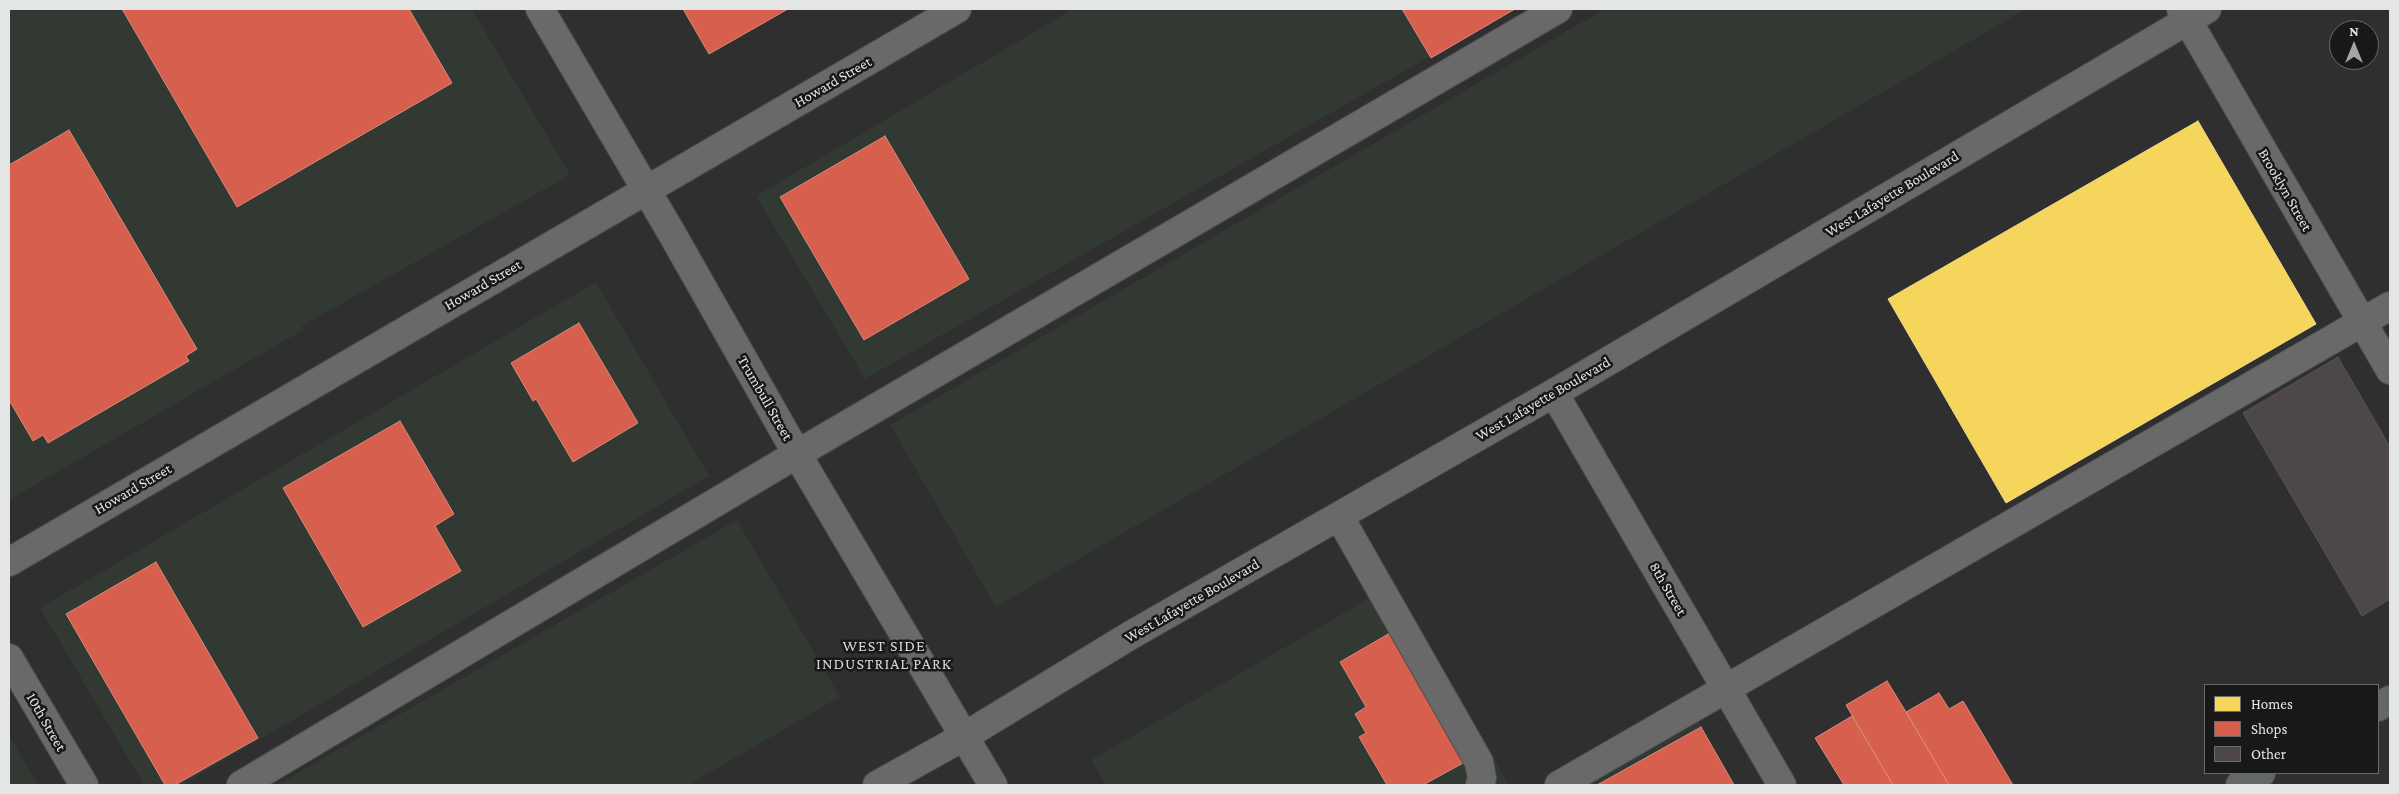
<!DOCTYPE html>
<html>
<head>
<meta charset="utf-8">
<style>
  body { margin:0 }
  #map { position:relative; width:2399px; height:794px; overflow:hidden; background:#2e2f2e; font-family:"Crimson Pro",serif }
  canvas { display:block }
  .frame { position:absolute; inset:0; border:10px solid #e4e6e5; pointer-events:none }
  .legend { position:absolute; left:2204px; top:684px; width:175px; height:90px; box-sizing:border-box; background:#171817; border:1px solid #696a69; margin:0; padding:6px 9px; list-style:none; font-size:15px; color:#e4e6e5 }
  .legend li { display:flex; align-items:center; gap:10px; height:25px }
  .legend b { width:25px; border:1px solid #696a69 }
  .north { position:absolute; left:2329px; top:20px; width:50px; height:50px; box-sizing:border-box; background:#171817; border:1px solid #696a69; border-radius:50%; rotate:0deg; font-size:14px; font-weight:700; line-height:20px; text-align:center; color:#e4e6e5 }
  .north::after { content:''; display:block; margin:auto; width:18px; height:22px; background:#a4a6a5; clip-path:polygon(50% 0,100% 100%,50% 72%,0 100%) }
</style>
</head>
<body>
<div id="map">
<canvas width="2399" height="794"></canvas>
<div class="frame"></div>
<ul class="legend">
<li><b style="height:14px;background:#f6d55c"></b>Homes</li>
<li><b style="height:14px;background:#d6604d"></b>Shops</li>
<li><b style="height:14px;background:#4e4748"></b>Other</li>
</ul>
<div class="north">N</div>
</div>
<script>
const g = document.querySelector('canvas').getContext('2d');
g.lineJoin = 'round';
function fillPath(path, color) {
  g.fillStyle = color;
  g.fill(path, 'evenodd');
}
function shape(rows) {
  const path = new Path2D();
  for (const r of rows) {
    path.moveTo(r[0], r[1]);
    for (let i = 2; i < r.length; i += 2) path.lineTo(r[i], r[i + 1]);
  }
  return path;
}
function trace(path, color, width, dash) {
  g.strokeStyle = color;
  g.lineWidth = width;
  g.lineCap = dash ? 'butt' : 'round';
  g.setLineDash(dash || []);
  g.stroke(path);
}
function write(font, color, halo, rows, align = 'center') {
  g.font = font + ' "Crimson Pro",serif';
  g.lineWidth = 5;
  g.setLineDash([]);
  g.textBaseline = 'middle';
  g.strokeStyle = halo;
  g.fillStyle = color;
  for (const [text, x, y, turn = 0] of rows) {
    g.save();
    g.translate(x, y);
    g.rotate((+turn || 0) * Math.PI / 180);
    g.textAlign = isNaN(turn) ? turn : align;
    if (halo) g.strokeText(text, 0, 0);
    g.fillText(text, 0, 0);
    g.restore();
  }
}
fillPath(shape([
  [9,9,472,9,570,175,302,326,303,330,9,500],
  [1073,9,1513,9,865,379,756,196],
  [1605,9,2026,9,996,607,890,425],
  [596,282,709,476,182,785,144,785,40,608],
  [737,520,840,697,688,785,277,785],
  [1392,585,1509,785,1106,785,1091,760],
  [1696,717,1736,785,1579,785],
  [9,735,38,785,9,785]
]), '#323933');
const homes = shape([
  [2198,121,2316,324,2006,503,1888,299,2198,121]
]);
fillPath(homes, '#f6d55c');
trace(homes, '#f1da85', 1);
const shops = shape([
  [122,9,409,9,452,83,237,207,122,9],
  [683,9,788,9,709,54,683,9],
  [1402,9,1515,9,1431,58,1402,9],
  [69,130,197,349,186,356,189,361,48,443,43,435,33,441,9,400,9,165,69,130],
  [885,136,969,279,864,340,780,197,885,136],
  [579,323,638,423,573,462,536,399,533,401,511,363,579,323],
  [400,421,454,514,435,526,461,571,363,627,283,488,400,421],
  [156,562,258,738,175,785,165,785,66,614,156,562],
  [1390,633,1465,762,1423,785,1387,785,1359,737,1366,733,1355,714,1366,707,1340,662,1390,633],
  [1887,681,1906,712,1949,785,1893,785,1846,705,1887,681],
  [1939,693,1949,709,1963,701,2013,785,1949,785,1906,712,1939,693],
  [1852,716,1893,785,1844,785,1815,738,1852,716],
  [1701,727,1734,785,1597,785,1701,727]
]);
fillPath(shops, '#d6604d');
trace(shops, '#da887b', 1);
const building = shape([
  [2338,357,2390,447,2390,599,2362,616,2243,413,2338,357]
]);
fillPath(building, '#4e4748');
trace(building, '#545454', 1);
const minor = shape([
  [540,9,671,232,797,454,993,785],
  [2181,9,2390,370],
  [1554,393,1782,785],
  [1339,516,1479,762,1482,778,1480,785],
  [9,562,957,9],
  [9,658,84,785],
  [241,785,797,454,1558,9],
  [877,785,965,736,1131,635,1554,393,2207,9],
  [1559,785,2390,306]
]);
const major = shape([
  [2378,707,2390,700],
  [2240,785,2261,773]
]);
trace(minor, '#4c4d4c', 30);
trace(major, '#4c4d4c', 30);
trace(minor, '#686968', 28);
trace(major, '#646864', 28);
write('15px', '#e4e6e5', '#171817', [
  ["Howard Street",833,82,-30],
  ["Brooklyn Street",2285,190,60],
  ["West Lafayette Boulevard",1892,194,-31],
  ["Howard Street",483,285,-30],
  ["Trumbull Street",765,398,60],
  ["West Lafayette Boulevard",1543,399,-30],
  ["Howard Street",133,489,-30],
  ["8th Street",1668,589,60],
  ["West Lafayette Boulevard",1192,601,-30],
  ["10th Street",46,722,60]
]);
g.letterSpacing = '1px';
write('16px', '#d5d8d5', '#171817', [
  ["WEST SIDE",884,646],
  ["INDUSTRIAL PARK",884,664]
]);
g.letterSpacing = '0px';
</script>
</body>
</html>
